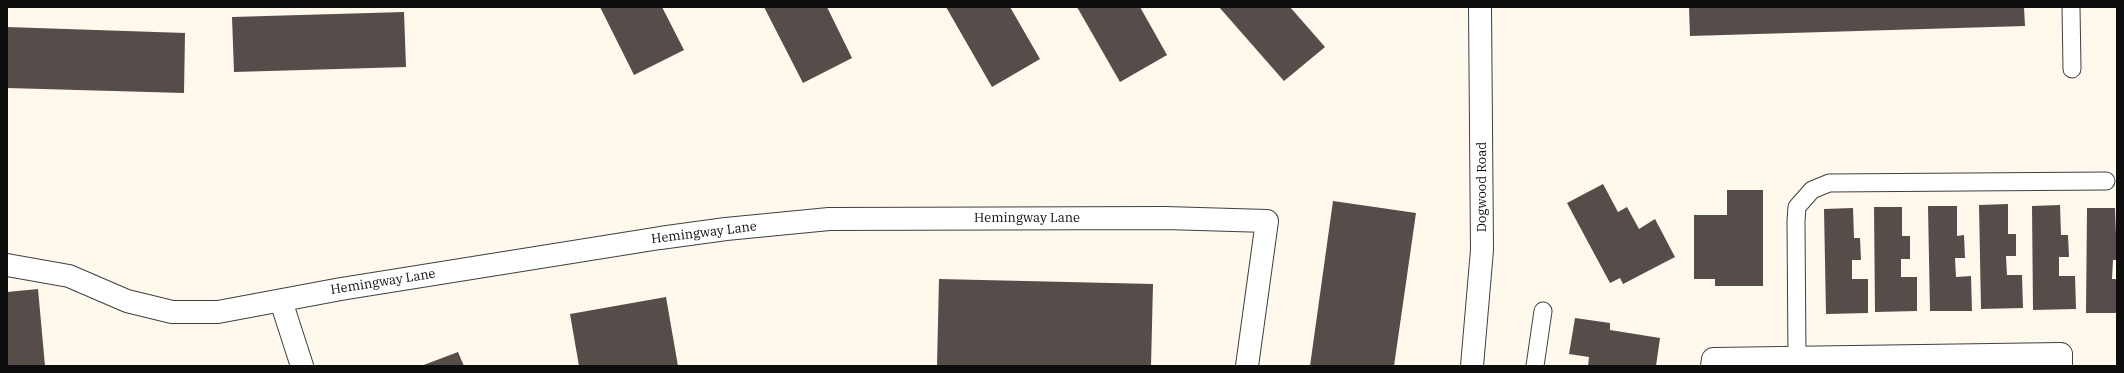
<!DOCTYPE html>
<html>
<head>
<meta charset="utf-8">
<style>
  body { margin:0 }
  #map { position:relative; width:2124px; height:373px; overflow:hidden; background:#fff8ed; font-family:"IBM Plex Serif",serif }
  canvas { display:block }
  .frame { position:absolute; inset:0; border:8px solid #0d0d0d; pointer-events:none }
</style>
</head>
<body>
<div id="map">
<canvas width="2124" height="373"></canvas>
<div class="frame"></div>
</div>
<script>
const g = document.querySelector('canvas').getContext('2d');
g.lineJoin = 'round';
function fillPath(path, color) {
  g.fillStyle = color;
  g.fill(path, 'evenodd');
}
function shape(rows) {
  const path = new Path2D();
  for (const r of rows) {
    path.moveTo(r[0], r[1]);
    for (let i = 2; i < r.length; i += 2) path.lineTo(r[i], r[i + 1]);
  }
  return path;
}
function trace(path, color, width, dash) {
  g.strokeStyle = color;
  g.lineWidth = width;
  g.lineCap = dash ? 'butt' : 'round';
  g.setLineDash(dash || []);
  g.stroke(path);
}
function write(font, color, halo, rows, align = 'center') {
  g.font = font + ' "IBM Plex Serif",serif';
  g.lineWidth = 4;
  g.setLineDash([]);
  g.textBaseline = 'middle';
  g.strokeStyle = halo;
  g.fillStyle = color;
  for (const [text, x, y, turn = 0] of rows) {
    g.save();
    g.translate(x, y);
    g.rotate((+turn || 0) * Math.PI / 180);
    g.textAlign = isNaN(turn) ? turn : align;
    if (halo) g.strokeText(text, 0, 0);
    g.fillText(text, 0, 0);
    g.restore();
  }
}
fillPath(shape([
  [600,7,662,7,684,50,634,75],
  [764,7,827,7,852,58,803,83],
  [946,7,1010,7,1040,59,992,87],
  [1077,7,1140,7,1167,55,1120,82],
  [1219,7,1290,7,1325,47,1284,81],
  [1689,7,2024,7,2025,26,1690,36],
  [404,12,406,67,234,72,232,17],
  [7,27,185,33,184,93,7,88],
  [1603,184,1618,212,1627,207,1639,229,1655,219,1675,257,1623,284,1620,278,1610,283,1567,203],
  [1727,190,1763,190,1763,286,1715,286,1715,279,1694,279,1694,215,1727,215],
  [1333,201,1416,213,1394,366,1310,366],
  [2008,204,2008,234,2016,234,2016,256,2006,256,2007,275,2022,275,2023,308,1981,309,1979,205],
  [2060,205,2061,235,2068,235,2069,257,2059,257,2059,276,2075,276,2076,309,2033,310,2032,206],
  [1928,206,1957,206,1957,236,1964,235,1965,258,1955,258,1956,277,1971,276,1972,311,1930,311],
  [1874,207,1902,207,1902,236,1910,236,1910,259,1901,259,1901,277,1917,277,1917,311,1875,312],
  [1853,208,1854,238,1860,238,1861,260,1852,260,1852,279,1868,279,1868,313,1826,314,1824,209],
  [2087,208,2115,208,2117,260,2113,260,2112,279,2117,279,2117,313,2086,313],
  [939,279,1153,284,1151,366,937,366],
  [38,289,45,366,7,366,7,292],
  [666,297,678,366,579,366,570,314],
  [1575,318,1610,323,1610,330,1660,338,1656,366,1588,366,1589,357,1569,354],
  [458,352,464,366,421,366]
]), '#564c49');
const service = shape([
  [2071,7,2072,69],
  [1797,358,1796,221,1797,207,1812,190,1829,183,2106,181],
  [1535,366,1543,311]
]);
const minor = shape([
  [7,265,69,276,127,301,172,312,218,312,341,289,660,238,726,229,829,219,1165,218,1267,221,1247,366],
  [281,301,302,366],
  [1712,366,1713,359,2061,354,2061,366]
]);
const tertiary = shape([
  [1472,366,1482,250,1480,7]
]);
trace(service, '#404040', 19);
trace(minor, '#404040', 24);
trace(tertiary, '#404040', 24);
trace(service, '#fff', 17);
trace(minor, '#fff', 22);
trace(tertiary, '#fff', 22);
write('13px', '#0d0d0d', '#fff', [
  ["Dogwood Road",1482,187,-90],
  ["Hemingway Lane",1027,218],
  ["Hemingway Lane",704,233,-7],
  ["Hemingway Lane",383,282,-9]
]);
</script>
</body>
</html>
